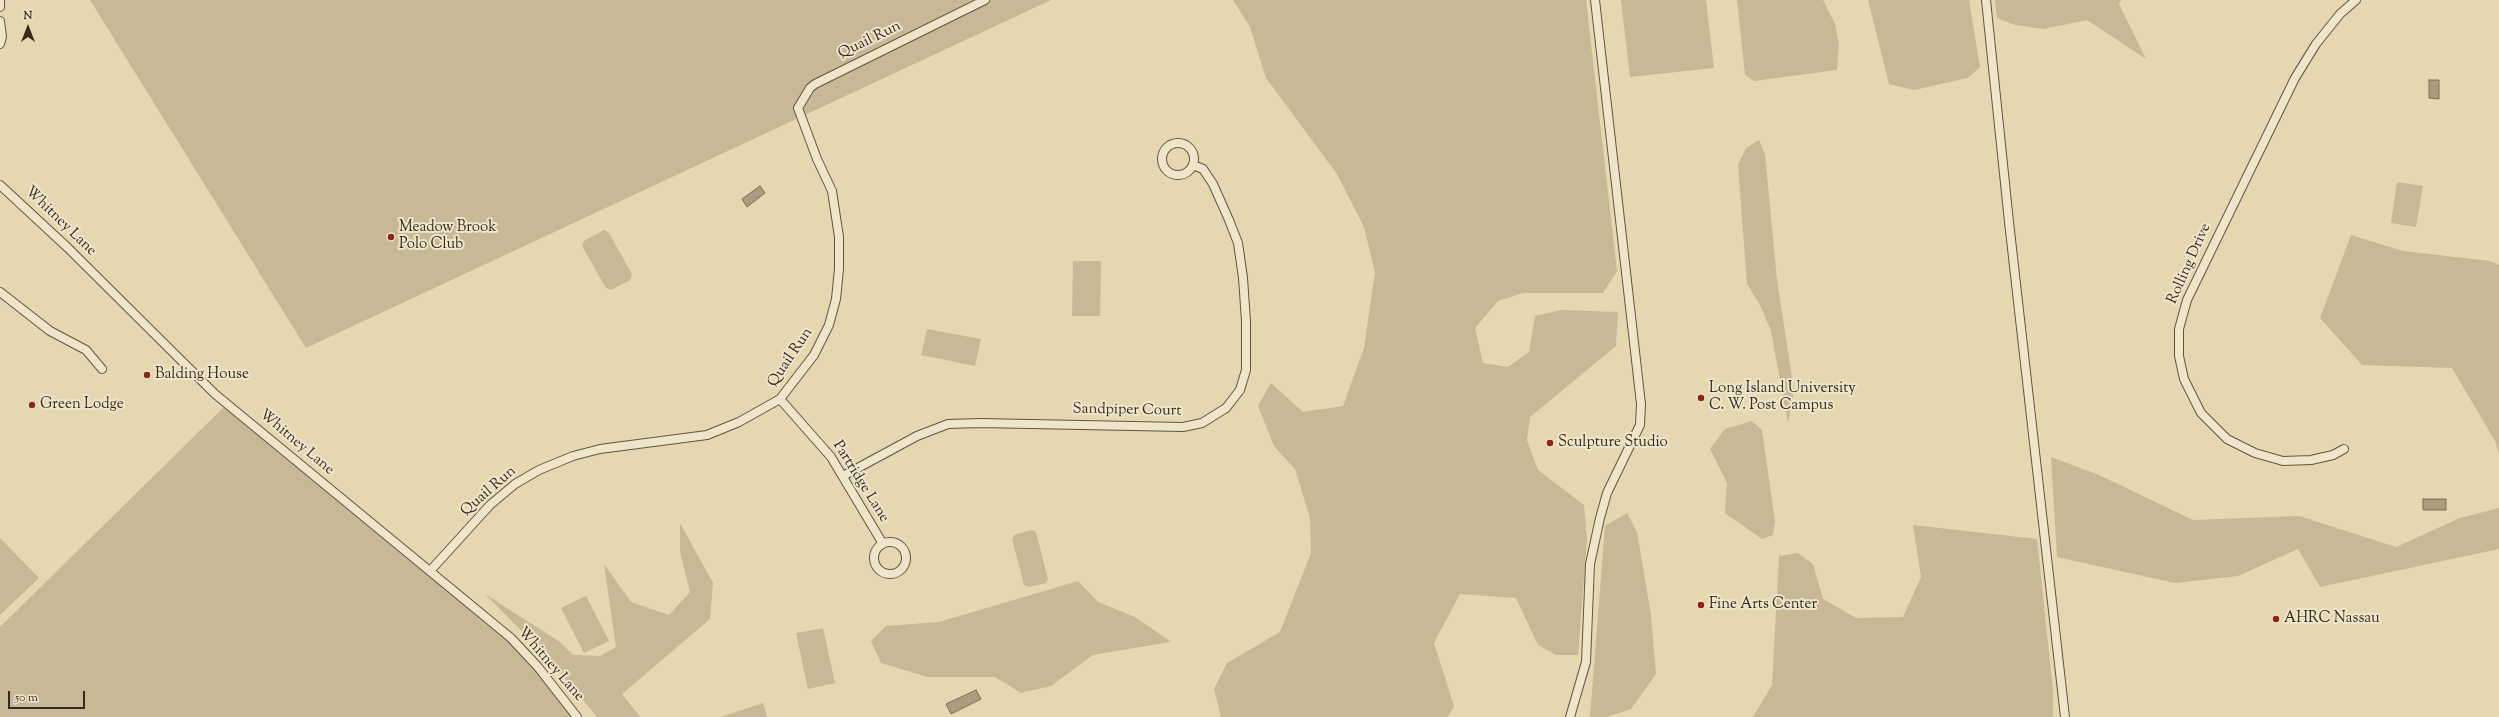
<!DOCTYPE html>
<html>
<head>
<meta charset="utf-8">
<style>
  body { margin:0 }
  #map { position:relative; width:2499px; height:717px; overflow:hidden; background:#e5d7af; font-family:"Sorts Mill Goudy",serif }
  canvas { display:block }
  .north { position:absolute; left:8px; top:8px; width:40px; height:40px; -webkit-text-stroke:3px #eee5cb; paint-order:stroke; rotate:0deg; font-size:11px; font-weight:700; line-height:16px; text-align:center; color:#36291d }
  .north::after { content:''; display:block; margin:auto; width:14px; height:18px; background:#36291d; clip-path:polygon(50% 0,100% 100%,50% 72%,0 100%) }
  .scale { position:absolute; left:8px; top:691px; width:77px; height:18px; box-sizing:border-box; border:2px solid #36291d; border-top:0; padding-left:5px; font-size:12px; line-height:14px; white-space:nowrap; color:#36291d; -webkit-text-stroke:3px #eee5cb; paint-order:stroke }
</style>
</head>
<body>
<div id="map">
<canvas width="2499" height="717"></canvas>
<div class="north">N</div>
<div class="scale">50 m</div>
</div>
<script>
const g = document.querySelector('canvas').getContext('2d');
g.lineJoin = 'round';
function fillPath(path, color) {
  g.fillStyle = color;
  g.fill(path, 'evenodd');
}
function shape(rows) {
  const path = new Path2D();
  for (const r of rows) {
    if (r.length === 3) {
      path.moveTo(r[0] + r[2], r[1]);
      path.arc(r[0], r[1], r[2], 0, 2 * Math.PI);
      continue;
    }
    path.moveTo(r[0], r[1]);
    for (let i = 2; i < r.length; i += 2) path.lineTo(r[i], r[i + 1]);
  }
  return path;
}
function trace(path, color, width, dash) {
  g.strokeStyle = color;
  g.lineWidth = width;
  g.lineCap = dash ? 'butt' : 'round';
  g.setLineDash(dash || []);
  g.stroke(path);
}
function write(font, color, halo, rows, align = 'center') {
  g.font = font + ' "Sorts Mill Goudy",serif';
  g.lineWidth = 4;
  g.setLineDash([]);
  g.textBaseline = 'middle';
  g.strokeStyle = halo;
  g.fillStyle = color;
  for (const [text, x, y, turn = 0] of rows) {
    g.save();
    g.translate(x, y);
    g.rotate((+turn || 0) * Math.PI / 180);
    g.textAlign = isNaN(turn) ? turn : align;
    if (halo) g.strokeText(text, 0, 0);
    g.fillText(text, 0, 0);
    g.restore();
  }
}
fillPath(shape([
  [90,0,1051,0,306,348],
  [1233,0,1586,0,1617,271,1603,293,1523,293,1498,301,1475,328,1483,363,1508,367,1529,352,1535,316,1561,310,1618,312,1616,346,1530,417,1527,440,1538,470,1584,505,1587,539,1578,655,1556,655,1538,645,1516,598,1460,594,1434,643,1454,706,1448,717,1221,717,1214,689,1227,663,1280,632,1311,553,1310,518,1295,469,1274,446,1258,406,1271,383,1303,412,1343,406,1364,348,1375,272,1364,227,1337,174,1266,78,1250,27],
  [1621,0,1706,0,1714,68,1630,77],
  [1737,0,1823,0,1835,24,1839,44,1837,70,1754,81,1745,75],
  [1868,0,1969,0,1980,67,1968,78,1914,90,1889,84],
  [1995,0,2121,0,2119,4,2146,59,2087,20,2044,29,2015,25,1997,18],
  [1759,140,1765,154,1777,280,1794,391,1788,424,1771,331,1760,305,1747,284,1738,165,1746,148],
  [2397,182,2423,186,2416,227,2391,223],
  [604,230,609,233,632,274,630,280,611,290,606,288,582,246,584,241],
  [2351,235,2403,251,2490,261,2499,265,2499,455,2495,441,2452,368,2362,365,2320,318],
  [1073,261,1101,261,1100,316,1072,316],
  [927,329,981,339,975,366,921,355],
  [227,404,511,638,577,717,0,717,0,627],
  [1752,421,1762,430,1775,522,1773,535,1762,539,1725,513,1727,483,1710,449,1725,429],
  [2051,457,2099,475,2193,520,2299,516,2396,547,2460,518,2499,508,2499,549,2320,587,2298,549,2238,576,2175,583,2057,557],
  [1627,513,1637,532,1651,615,1656,674,1631,709,1607,717,1590,717,1605,526],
  [680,523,713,583,710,619,622,694,640,717,597,717,549,659,485,594,560,642,573,655,600,656,616,647,604,564,631,602,669,615,690,592,680,552],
  [1913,525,2037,539,2053,691,2053,717,1753,717,1772,685,1779,556,1798,553,1813,564,1823,599,1856,618,1903,617,1921,577],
  [1032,530,1036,532,1048,579,1046,583,1029,587,1024,585,1012,539,1014,535],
  [0,538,39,578,0,615],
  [1078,581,1098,602,1135,617,1171,642,1093,655,1051,686,1021,693,995,677,928,677,881,663,871,641,886,626,939,622],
  [586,596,609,641,584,653,561,608],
  [823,628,835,683,808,689,796,633],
  [763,703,767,717,721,717]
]), '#c7b996');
const water = shape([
  [2429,80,2439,80,2439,99,2429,98,2429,80],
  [760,186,765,193,747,207,742,199,760,186],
  [2423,499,2446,499,2446,510,2423,510,2423,499],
  [976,690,981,699,951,714,946,704,976,690]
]);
fillPath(water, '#aa9c7d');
trace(water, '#7c6e57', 1);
const street = shape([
  [1986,0,2009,222,2065,717],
  [0,7,0,0],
  [0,21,2,37,0,44],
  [1178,159,16],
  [0,185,68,248,215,394,511,638,538,667,577,717],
  [0,292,50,331,86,350,102,369],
  [780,399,831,457,883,544],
  [2344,449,2333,455,2311,460,2283,461,2255,453,2227,439,2201,413,2184,379,2179,356,2179,329,2187,300,2295,78,2316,44,2340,14,2356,0],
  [843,476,917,436,948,424,980,423,1183,427,1202,423,1226,408,1240,390,1246,370,1246,321,1243,278,1238,243,1229,220,1213,184,1203,169,1193,165],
  [890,558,16],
  [430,571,490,505,515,484,539,470,573,456,600,449,707,435,739,422,780,399,814,355,829,325,836,299,839,269,839,237,832,191,817,159,798,108,810,88,815,84,985,0],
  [1570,717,1586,662,1590,564,1600,518,1607,493,1640,425,1641,404,1595,0]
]);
trace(street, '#625442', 10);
trace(street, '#eee5cb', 8);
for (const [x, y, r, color] of [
  [391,237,4,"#8f2418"],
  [147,375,4,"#8f2418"],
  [1701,398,4,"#8f2418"],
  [32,405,4,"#8f2418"],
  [1550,443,4,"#8f2418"],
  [1701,605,4,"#8f2418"],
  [2276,619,4,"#8f2418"]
]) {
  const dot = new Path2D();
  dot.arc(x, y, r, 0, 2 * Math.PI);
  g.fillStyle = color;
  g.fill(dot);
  trace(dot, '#eee5cb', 1.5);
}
write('15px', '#36291d', '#eee5cb', [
  ["Quail Run",870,41,-26],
  ["Whitney Lane",60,222,44],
  ["Rolling Drive",2190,264,-66],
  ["Quail Run",791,358,-56],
  ["Sandpiper Court",1127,411,1],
  ["Whitney Lane",296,443,40],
  ["Partridge Lane",860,482,58],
  ["Quail Run",489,492,-41],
  ["Whitney Lane",550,665,49]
]);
write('15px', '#36291d', '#eee5cb', [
  ["Meadow Brook",399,228],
  ["Polo Club",399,245],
  ["Balding House",155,375],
  ["Long Island University",1709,389],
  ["C. W. Post Campus",1709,406],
  ["Green Lodge",40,405],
  ["Sculpture Studio",1558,443],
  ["Fine Arts Center",1709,605],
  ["AHRC Nassau",2284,619]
], 'left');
</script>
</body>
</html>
